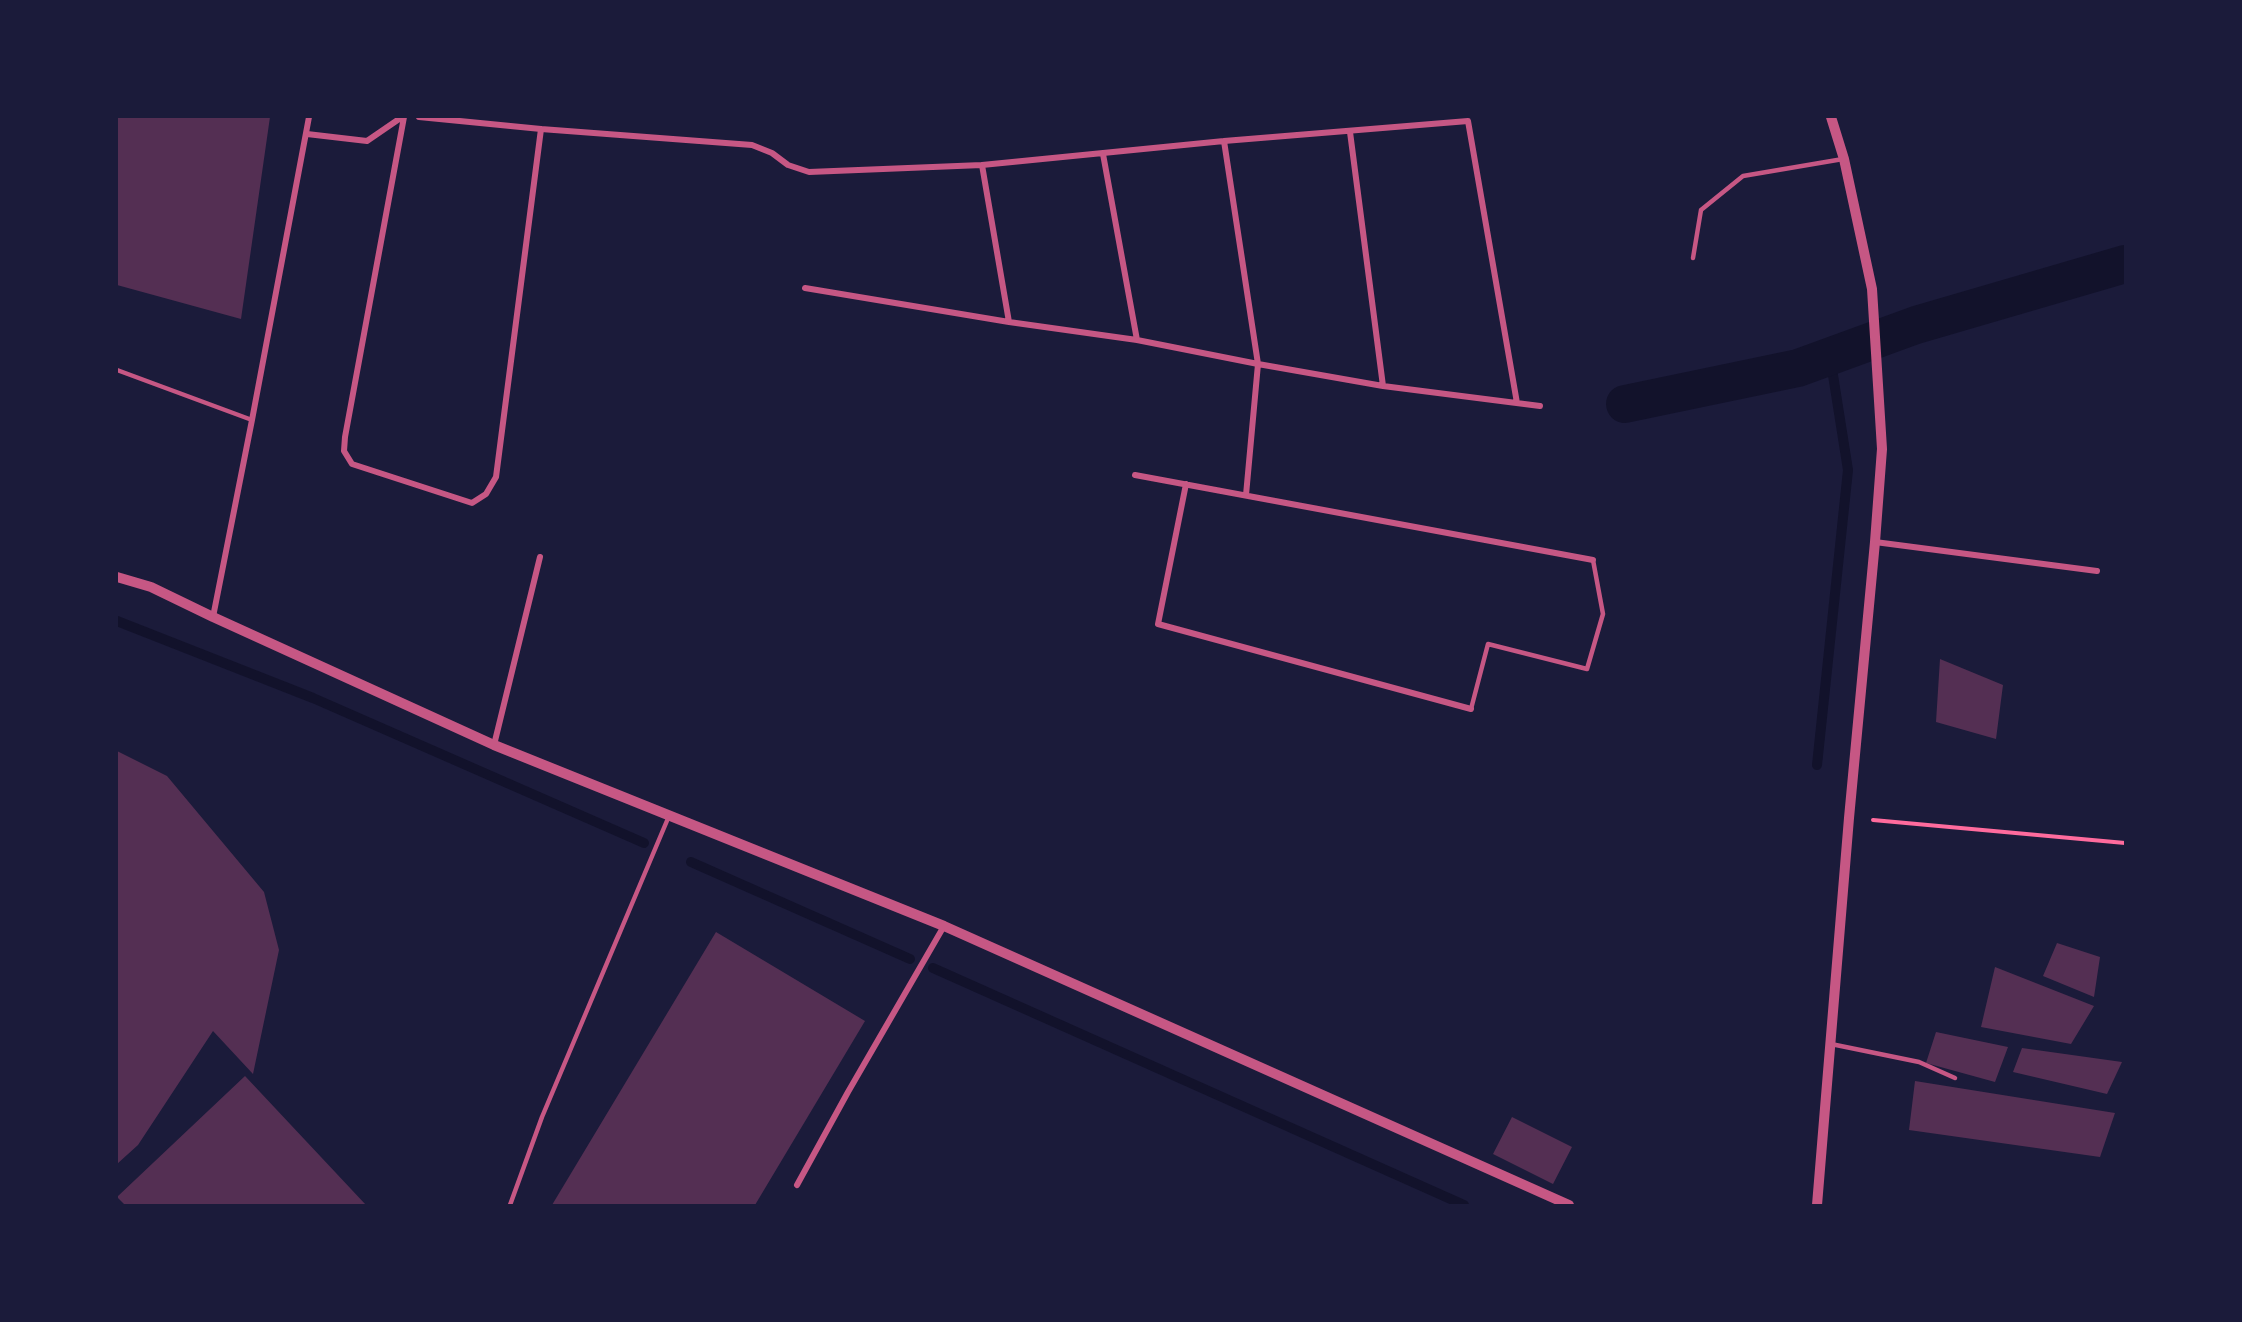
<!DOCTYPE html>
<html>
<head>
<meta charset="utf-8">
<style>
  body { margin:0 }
  #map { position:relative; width:2242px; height:1322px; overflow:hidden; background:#1b1b3a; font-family:"Varela Round",sans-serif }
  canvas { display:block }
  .frame { position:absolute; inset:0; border:118px solid #1b1b3a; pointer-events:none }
</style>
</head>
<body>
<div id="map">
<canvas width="2242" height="1322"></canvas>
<div class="frame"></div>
</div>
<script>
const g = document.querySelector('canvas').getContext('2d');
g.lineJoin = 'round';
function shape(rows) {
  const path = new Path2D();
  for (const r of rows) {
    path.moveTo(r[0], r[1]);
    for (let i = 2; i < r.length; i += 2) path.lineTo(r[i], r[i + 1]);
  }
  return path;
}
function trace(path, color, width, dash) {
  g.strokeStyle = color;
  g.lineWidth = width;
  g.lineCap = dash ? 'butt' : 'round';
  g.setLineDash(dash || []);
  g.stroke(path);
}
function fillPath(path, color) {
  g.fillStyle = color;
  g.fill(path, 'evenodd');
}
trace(shape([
  [117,621,313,698,644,843],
  [1817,765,1848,470,1830,356],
  [691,862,910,959],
  [933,968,1464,1205]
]), '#12122b', 10);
trace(shape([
  [1625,404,1798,368,1916,325,2125,264]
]), '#12122b', 38);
fillPath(shape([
  [117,117,270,117,241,319,117,285],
  [1940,659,2003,685,1996,739,1936,722],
  [117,751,167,776,264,892,279,950,253,1074,213,1031,138,1145,117,1164],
  [716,932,865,1021,755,1205,552,1205],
  [2057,943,2100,957,2094,997,2043,976],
  [1995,967,2094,1006,2071,1044,1981,1027],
  [1936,1032,2008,1047,1995,1082,1926,1063],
  [2022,1048,2122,1062,2107,1094,2013,1072],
  [245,1076,366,1205,125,1205,117,1197],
  [1915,1081,2115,1113,2100,1157,1909,1130],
  [1512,1117,1572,1147,1553,1184,1493,1154]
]), '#542f53');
trace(shape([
  [1873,820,2125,843]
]), '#ff6b9d', 4);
trace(shape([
  [1693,258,1701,210,1743,176,1843,159],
  [117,370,252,420],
  [1471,709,1488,644,1587,669,1603,614,1593,560],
  [1831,1044,1919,1062,1955,1078],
  [510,1205,542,1117,669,816]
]), '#c65784', 4.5);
trace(shape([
  [404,117,345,437,344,451,352,464,472,503,486,494,496,477,541,129],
  [419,117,541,129,752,145,772,153,788,165,809,172,982,165,1224,141,1468,121,1517,403],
  [1350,132,1383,386],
  [307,134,367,141,402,117],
  [1224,141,1258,364,1246,495],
  [1103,154,1137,340],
  [982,165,1009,322],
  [805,288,1009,322,1137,340,1258,364,1383,386,1540,406],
  [1135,475,1593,560],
  [1186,484,1158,624,1471,709],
  [1875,542,2097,571],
  [213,617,252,420,309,117],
  [494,745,540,557],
  [797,1185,848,1092,944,926]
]), '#c65784', 6);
trace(shape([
  [117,577,151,587,213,617,494,745,944,926,1569,1205],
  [1817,1205,1849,818,1875,542,1882,449,1872,289,1844,159,1831,117]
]), '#c65784', 10);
</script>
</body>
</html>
